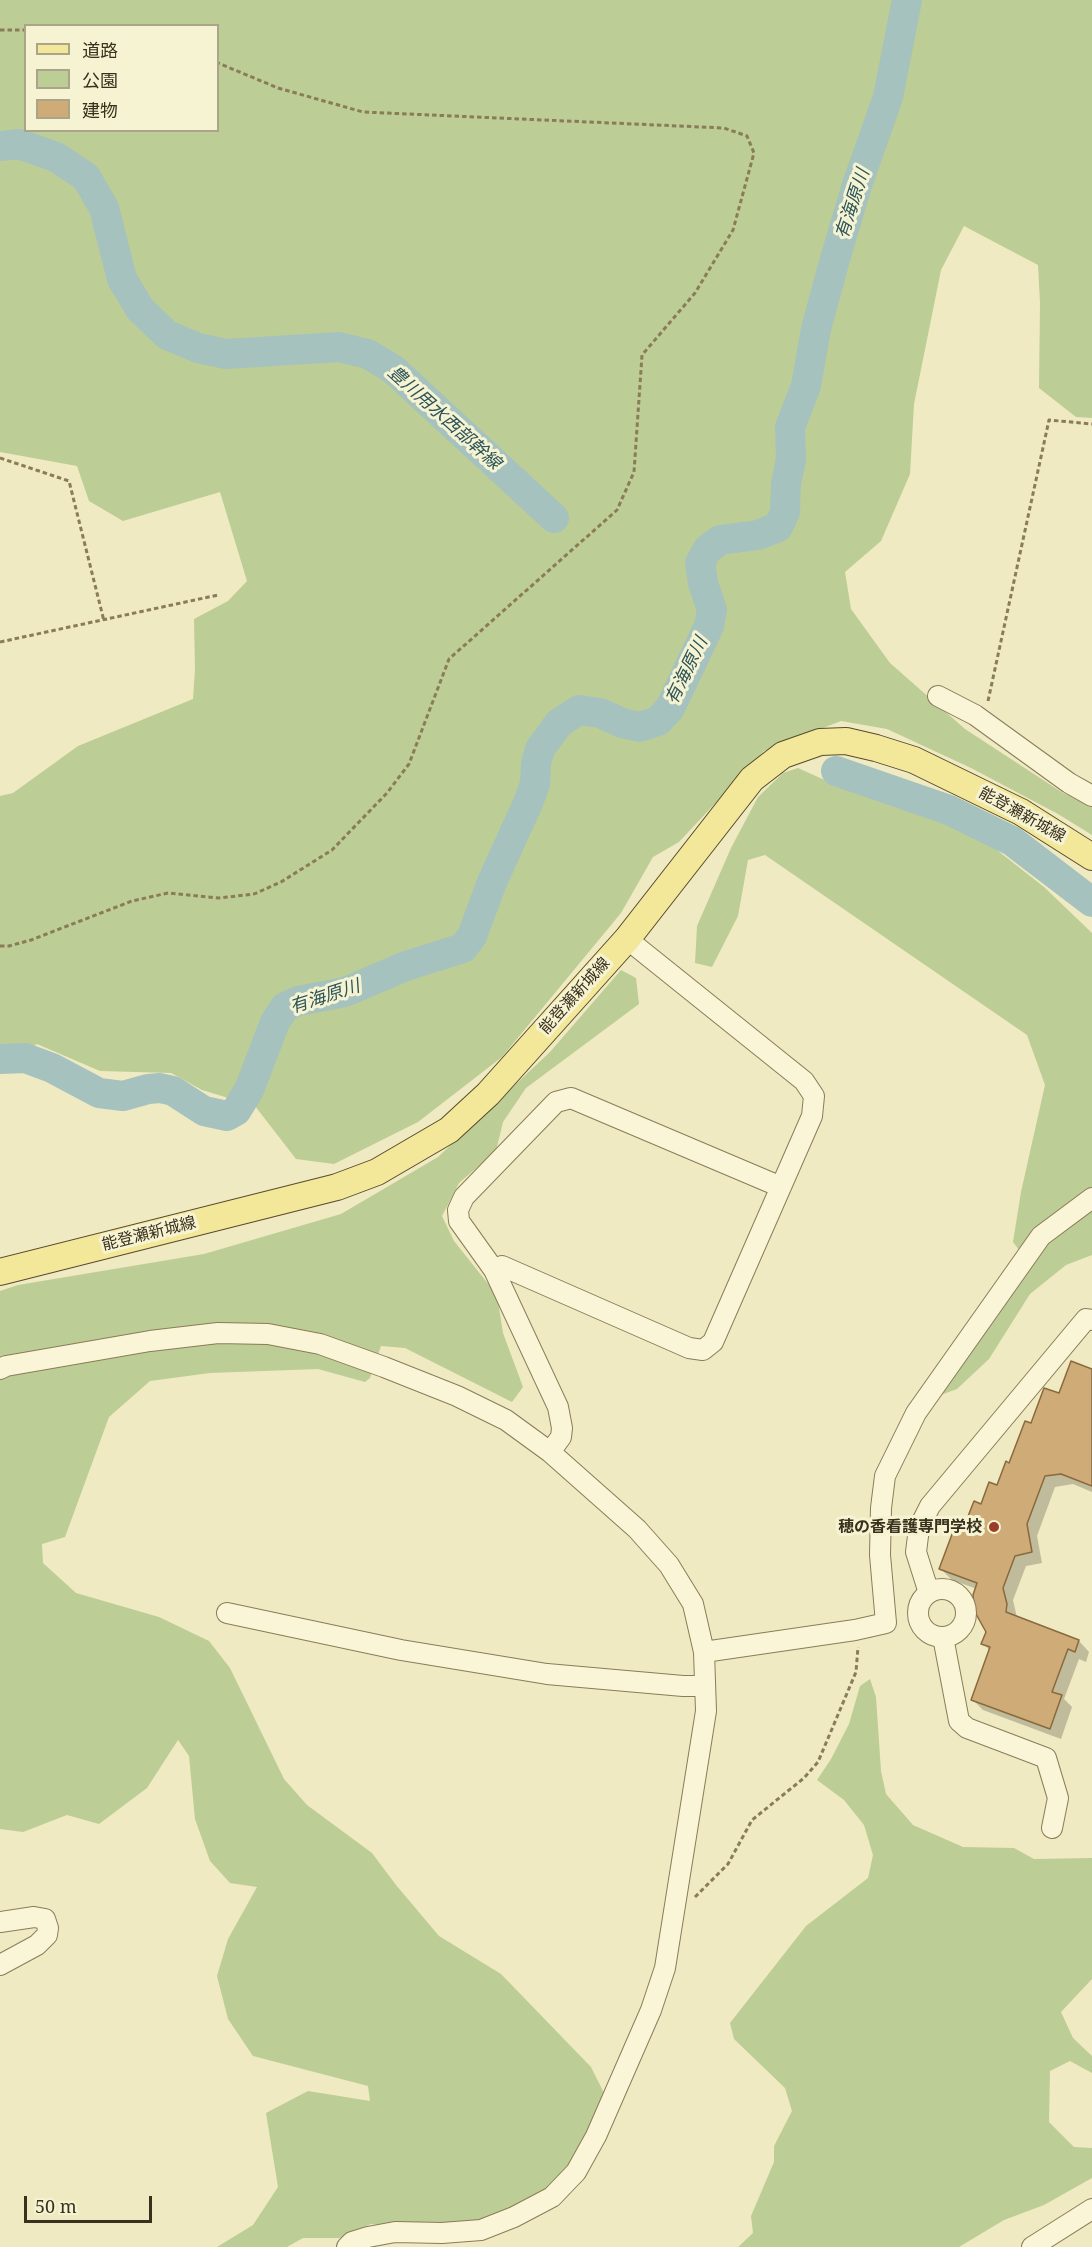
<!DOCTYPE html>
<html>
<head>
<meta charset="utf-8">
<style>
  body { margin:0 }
  #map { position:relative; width:1092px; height:2247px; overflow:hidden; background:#efeac2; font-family:"Noto Serif","Noto Sans JP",serif }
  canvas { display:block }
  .legend { position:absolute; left:24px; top:24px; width:195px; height:108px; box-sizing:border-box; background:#f6f3d2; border:2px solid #aaa58a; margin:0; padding:8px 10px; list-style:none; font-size:18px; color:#39301e }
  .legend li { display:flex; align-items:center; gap:12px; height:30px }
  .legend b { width:30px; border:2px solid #aaa58a }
  .scale { position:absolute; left:24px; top:2196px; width:128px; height:27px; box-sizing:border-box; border:3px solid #39301e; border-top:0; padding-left:8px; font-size:18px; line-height:21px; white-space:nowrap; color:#39301e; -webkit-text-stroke:4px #f6f3d2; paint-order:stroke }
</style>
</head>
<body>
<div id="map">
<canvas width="1092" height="2247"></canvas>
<ul class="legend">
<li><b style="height:8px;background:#f3e899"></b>道路</li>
<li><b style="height:16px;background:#bdcd96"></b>公園</li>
<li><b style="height:16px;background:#ceab77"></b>建物</li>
</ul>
<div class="scale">50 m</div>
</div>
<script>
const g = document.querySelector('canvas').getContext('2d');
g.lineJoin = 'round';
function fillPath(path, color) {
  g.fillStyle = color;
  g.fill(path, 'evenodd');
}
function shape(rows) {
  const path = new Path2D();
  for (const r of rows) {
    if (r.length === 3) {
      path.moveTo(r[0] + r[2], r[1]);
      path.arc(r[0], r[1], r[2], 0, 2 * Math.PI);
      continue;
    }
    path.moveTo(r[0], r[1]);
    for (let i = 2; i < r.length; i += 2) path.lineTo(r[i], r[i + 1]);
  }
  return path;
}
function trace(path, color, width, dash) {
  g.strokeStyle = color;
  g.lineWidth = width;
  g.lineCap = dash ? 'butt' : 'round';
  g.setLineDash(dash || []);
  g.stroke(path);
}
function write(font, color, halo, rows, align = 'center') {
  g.font = font + ' "Noto Serif","Noto Sans JP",serif';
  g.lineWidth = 6;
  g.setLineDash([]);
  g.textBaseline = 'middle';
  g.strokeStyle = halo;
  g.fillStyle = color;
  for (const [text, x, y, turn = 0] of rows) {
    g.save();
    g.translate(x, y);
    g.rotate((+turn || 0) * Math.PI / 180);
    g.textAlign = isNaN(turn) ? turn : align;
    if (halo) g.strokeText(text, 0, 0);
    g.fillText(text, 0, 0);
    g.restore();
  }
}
fillPath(shape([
  [0,0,1092,0,1092,418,1076,417,1039,388,1040,303,1038,265,964,226,941,270,914,404,910,474,881,541,845,572,851,609,890,663,965,729,1063,793,1092,804,1092,835,1058,814,971,768,887,729,841,721,764,751,679,842,653,857,621,913,502,1057,418,1122,334,1164,296,1159,255,1106,202,1090,171,1073,100,1071,37,1044,0,1068,0,796,13,793,78,746,193,699,195,669,194,619,228,601,247,581,220,492,123,521,89,501,77,466,0,452],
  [26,26,218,26,218,130,26,130],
  [798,768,838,786,974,832,1044,887,1092,933,1092,1255,1066,1265,1030,1294,989,1359,957,1389,938,1396,1028,1262,1013,1242,1021,1192,1045,1085,1027,1035,765,855,748,860,738,916,712,967,695,963,697,926,731,848,758,797,783,773],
  [621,970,636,978,639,1004,526,1088,503,1122,496,1151,459,1183,442,1216,454,1241,497,1295,503,1333,523,1387,512,1402,405,1348,381,1346,370,1378,365,1382,318,1369,210,1373,150,1381,109,1417,65,1537,42,1544,43,1563,76,1593,159,1617,209,1641,230,1668,284,1779,307,1805,372,1853,396,1885,439,1936,501,1974,591,2067,604,2093,594,2130,573,2166,524,2208,476,2223,421,2229,371,2224,340,2238,303,2238,287,2247,217,2247,253,2225,278,2187,266,2113,308,2091,370,2101,368,2086,253,2056,228,2019,217,1976,228,1939,257,1887,230,1883,210,1861,195,1819,189,1756,178,1740,147,1788,99,1824,67,1815,23,1832,0,1829,0,1291,18,1285,204,1254,341,1214,438,1157,550,1052],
  [870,1679,876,1697,881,1771,886,1794,913,1825,963,1847,1014,1848,1034,1859,1092,1858,1092,1979,1061,2012,1073,2038,1092,2056,1092,2073,1070,2061,1050,2071,1049,2122,1074,2147,1092,2148,1092,2178,1044,2205,1004,2220,959,2247,738,2247,753,2233,751,2216,774,2162,774,2146,792,2111,785,2088,734,2039,730,2023,806,1926,868,1878,873,1855,864,1825,844,1800,817,1780,831,1759,849,1724,860,1686]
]), '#bdcd96');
fillPath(shape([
  [1092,1370,1092,1492,1073,1484,1055,1487,1037,1536,1042,1563,1026,1566,1013,1600,1017,1618,1079,1641,1089,1652,1086,1662,1079,1659,1064,1699,1072,1707,1061,1739,983,1710,972,1699,990,1651,983,1643,987,1632,977,1589,952,1580,941,1569,966,1526,998,1487,1032,1425,1060,1395]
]), '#0003');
trace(shape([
  [0,146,19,144,56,157,86,177,104,208,122,279,140,309,167,335,198,348,226,354,339,347,368,354,394,370,554,518],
  [836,771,949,810,1012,841,1092,902],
  [0,1059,25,1058,52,1068,99,1093,123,1096,148,1089,160,1088,173,1091,204,1111,227,1116,236,1111,249,1090,275,1022,285,1007,298,1001,345,992,406,966,463,948,472,936,492,882,528,803,535,784,536,763,540,749,559,723,579,710,600,713,622,723,639,727,658,721,670,708,709,626,712,610,703,583,700,563,707,550,720,540,758,535,778,527,785,512,786,484,791,459,790,427,806,386,816,329,835,259,857,185,888,97,907,0]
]), '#a5c2be', 30);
const building = shape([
  [1071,1361,1092,1369,1092,1486,1061,1474,1045,1476,1027,1524,1032,1552,1015,1556,1003,1588,1007,1604,1006,1612,1079,1640,1075,1652,1068,1649,1052,1692,1062,1695,1050,1729,971,1700,990,1647,981,1644,986,1632,976,1614,974,1604,973,1595,977,1583,939,1569,957,1521,965,1524,974,1501,981,1504,989,1482,997,1485,1006,1461,1009,1463,1025,1421,1031,1423,1044,1388,1059,1393,1071,1361]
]);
fillPath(building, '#ceab77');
trace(building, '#896a3e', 1.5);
const minor = shape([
  [938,696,975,715,1069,783,1092,796],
  [494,1270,502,1266,689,1348,703,1350,713,1342,812,1116,814,1096,804,1081,627,939],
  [0,1369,6,1366,150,1341,218,1333,268,1334,320,1344,384,1367,457,1396,506,1420,550,1452,637,1529,669,1565,693,1604,704,1652,706,1711,665,1968,651,2010,596,2136,576,2172,552,2197,514,2217,481,2230,442,2233,395,2232,368,2237,352,2242,347,2247],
  [550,1452,561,1437,562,1428,558,1407,494,1270,459,1221,458,1210,464,1197,556,1102,571,1098,781,1187],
  [942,1613,24],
  [929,1593,916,1552,919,1528,930,1506,1086,1319,1092,1320],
  [227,1613,401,1650,547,1674,683,1686,705,1686],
  [943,1637,959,1721,967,1728,1046,1758,1058,1798,1052,1828],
  [704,1652,855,1630,886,1623,880,1555,881,1508,885,1476,916,1413,1041,1236,1092,1198],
  [0,1922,34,1917,45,1919,48,1928,47,1935,37,1945,0,1965],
  [1032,2247,1092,2209]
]);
const major = shape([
  [0,1272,337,1187,377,1172,449,1130,488,1094,627,939,752,779,783,755,820,742,846,741,876,748,914,760,1021,812,1092,857]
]);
trace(minor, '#8a7c59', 22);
trace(major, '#57492d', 28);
trace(shape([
  [0,30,26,30],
  [0,458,69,481,104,621],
  [0,642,218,595],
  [988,701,1049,420,1092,424],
  [0,946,9,946,31,940,132,901,168,893,219,898,254,894,281,882,332,850,387,793,409,764,449,659,617,510,634,472,642,355,695,293,733,230,754,153,747,136,724,128,363,112,278,88,218,63],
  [695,1897,728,1864,752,1820,804,1778,818,1762,856,1672,858,1647]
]), '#8a7c59', 3, [4.5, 3]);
trace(minor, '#faf5d6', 20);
trace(major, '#f3e899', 26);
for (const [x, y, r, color] of [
  [994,1527,6,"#9a3c27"]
]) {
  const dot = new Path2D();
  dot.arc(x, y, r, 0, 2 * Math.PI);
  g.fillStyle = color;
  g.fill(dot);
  trace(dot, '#f6f3d2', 2);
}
write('16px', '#39301e', '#f6f3d2', [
  ["能登瀬新城線",1022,815,29],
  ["能登瀬新城線",575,996,-48],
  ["能登瀬新城線",149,1234,-14]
]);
write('bold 16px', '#39301e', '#f6f3d2', [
  ["穂の香看護専門学校",982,1527]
], 'right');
write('italic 18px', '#2c5459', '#f6f3d2', [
  ["有海原川",853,204,-72],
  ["豊川用水西部幹線",444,418,42],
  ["有海原川",687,671,-64],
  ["有海原川",325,997,-18]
]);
</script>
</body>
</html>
